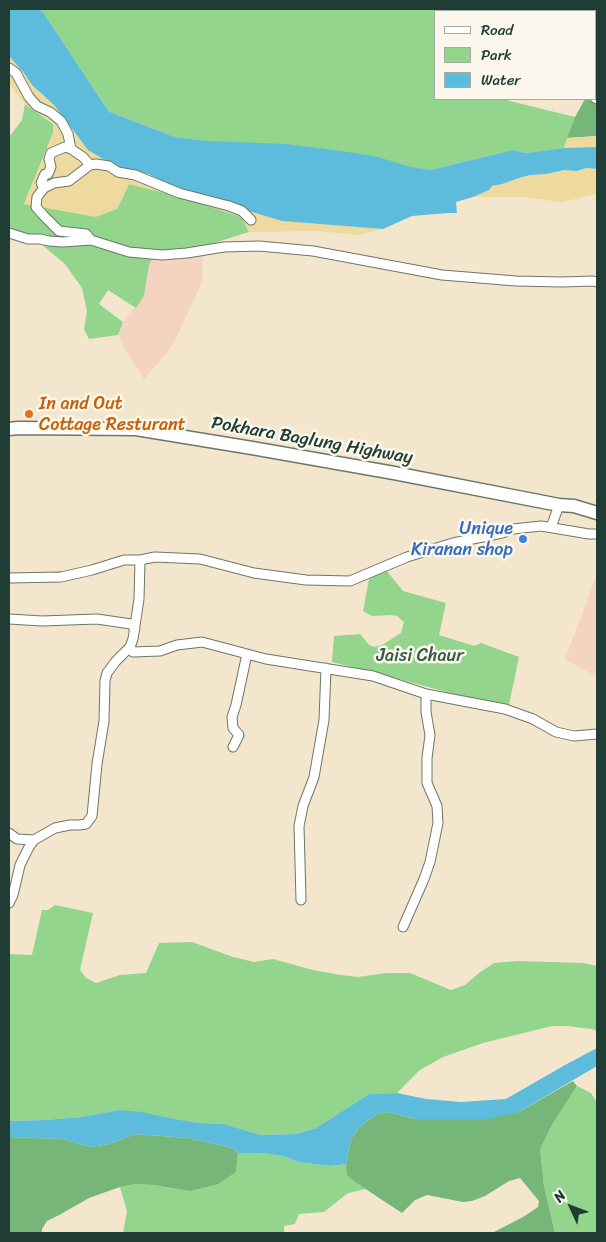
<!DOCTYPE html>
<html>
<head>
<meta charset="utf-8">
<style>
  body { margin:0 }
  #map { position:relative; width:606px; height:1242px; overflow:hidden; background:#f3e6cc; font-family:Sriracha,sans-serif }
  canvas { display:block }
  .frame { position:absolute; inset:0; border:10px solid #1f3d34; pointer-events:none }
  .legend { position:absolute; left:434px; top:10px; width:162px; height:90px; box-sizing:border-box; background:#fbf7ec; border:1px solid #a3ada2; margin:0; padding:6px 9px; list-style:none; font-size:15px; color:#1f3d34 }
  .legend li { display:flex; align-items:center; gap:10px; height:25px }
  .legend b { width:25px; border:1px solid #a3ada2 }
  .north { position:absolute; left:546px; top:1182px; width:50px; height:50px; -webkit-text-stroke:4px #fbf7ec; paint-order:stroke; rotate:313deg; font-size:14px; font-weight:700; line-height:20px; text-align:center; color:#1f3d34 }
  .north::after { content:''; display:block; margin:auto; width:18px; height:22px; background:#1f3d34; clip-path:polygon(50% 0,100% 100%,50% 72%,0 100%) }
</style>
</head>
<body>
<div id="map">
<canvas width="606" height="1242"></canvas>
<div class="frame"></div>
<ul class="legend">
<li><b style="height:6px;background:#fff"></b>Road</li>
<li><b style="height:14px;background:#93d58c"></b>Park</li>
<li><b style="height:14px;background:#5dbcdc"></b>Water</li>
</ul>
<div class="north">N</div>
</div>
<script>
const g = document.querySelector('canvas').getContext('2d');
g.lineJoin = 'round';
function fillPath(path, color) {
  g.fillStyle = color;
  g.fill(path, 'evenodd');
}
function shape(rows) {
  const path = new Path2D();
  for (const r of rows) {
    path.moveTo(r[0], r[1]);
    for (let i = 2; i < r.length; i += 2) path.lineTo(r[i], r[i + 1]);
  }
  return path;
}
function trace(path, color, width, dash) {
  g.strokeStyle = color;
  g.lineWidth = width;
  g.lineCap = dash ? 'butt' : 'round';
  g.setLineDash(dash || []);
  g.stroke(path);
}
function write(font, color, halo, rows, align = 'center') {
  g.font = font + ' Sriracha,sans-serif';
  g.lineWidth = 5;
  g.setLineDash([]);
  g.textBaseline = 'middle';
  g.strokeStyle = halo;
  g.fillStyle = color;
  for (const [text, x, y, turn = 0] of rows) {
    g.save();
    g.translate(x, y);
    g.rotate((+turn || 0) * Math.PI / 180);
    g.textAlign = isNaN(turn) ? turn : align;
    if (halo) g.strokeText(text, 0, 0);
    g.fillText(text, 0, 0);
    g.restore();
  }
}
fillPath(shape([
  [205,246,202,265,202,281,187,315,173,345,144,379,126,351,118,335,123,322,144,296,149,265,155,254],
  [597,574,597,677,565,659]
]), '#f4d3c0');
fillPath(shape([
  [38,9,551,9,552,11,435,11,435,99,503,99,518,103,575,117,564,148,526,153,513,150,430,170,175,137,110,112,107,109,43,12],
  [25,104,53,124,53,133,24,204,117,209,129,184,174,195,242,217,249,232,205,246,155,254,149,265,144,296,136,308,108,290,99,304,123,322,118,335,89,339,84,329,87,311,82,288,65,264,41,244,9,237,9,143,10,136,22,120],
  [386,570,403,591,446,603,439,635,474,646,481,643,519,657,509,705,483,702,377,673,332,662,334,636,360,634,369,645,374,647,382,645,401,633,404,622,397,616,391,615,372,616,363,611,369,579],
  [55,905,93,913,80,970,86,978,96,983,120,975,146,973,159,943,192,942,233,957,254,962,273,959,313,970,341,975,358,977,386,973,410,973,451,990,465,985,479,973,494,963,517,961,583,963,597,966,597,1031,591,1029,567,1026,552,1026,483,1043,443,1057,420,1070,397,1093,369,1094,316,1128,296,1134,261,1135,224,1124,198,1123,119,1110,81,1117,44,1120,9,1121,9,954,32,955,42,910,48,910],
  [577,1086,591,1093,597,1103,597,1233,555,1233,544,1186,540,1149,553,1123],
  [238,1153,263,1153,283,1156,298,1162,330,1166,346,1164,348,1175,355,1182,366,1189,348,1193,324,1212,299,1214,295,1224,284,1226,284,1233,123,1233,127,1211,120,1187,136,1184,154,1185,190,1191,236,1172]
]), '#93d58c');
fillPath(shape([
  [597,75,597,136,567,138,575,117,585,99,595,99,595,80],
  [573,1081,577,1086,553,1123,540,1149,544,1186,555,1233,492,1233,523,1217,538,1207,539,1201,520,1178,509,1181,485,1196,472,1201,463,1202,427,1195,415,1200,402,1213,355,1182,347,1175,346,1164,351,1139,358,1129,368,1120,378,1114,387,1112,416,1119,517,1113],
  [135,1134,188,1138,233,1148,238,1153,236,1172,218,1184,190,1191,154,1185,136,1184,120,1187,89,1198,61,1214,47,1221,42,1229,42,1233,9,1233,9,1137,62,1139,91,1147,109,1144]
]), '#76b678');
fillPath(shape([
  [9,56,24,73,32,85,54,105,79,139,122,168,131,169,149,174,167,184,282,221,383,229,359,235,315,231,249,232,241,217,174,195,129,184,117,209,96,217,24,204,53,133,53,124,25,104,9,84],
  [597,136,597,147,564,148,567,138],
  [586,168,597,169,597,194,561,202,523,197,473,197,489,190,491,186,502,184,519,178,530,175,546,174,564,170,577,171]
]), '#eeda9e');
fillPath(shape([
  [9,9,38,9,43,12,107,109,110,112,175,137,208,141,286,144,341,151,374,156,411,167,430,170,513,150,526,153,564,148,597,147,597,169,586,168,577,171,564,170,546,174,530,175,519,178,502,184,492,186,489,190,473,197,456,202,457,213,448,213,412,216,383,229,282,221,196,195,167,184,149,174,115,166,88,150,54,105,32,85,24,73,9,56],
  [597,1048,597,1066,517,1113,487,1119,416,1119,387,1112,378,1114,368,1120,358,1129,351,1139,346,1164,330,1166,298,1162,283,1156,263,1153,238,1153,233,1148,188,1138,135,1134,109,1144,91,1147,62,1139,9,1137,9,1121,44,1120,81,1117,119,1110,142,1112,164,1117,198,1123,224,1124,261,1135,296,1134,316,1128,369,1094,397,1093,426,1099,461,1102,506,1099,565,1065]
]), '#5dbcdc');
const minor = shape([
  [558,9,560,11],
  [595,33,597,34],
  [9,68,16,73,29,97,37,106,50,112,61,121,68,134,71,149,83,157,90,165],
  [595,98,597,99],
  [44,188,41,183,45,174,48,174,51,167,49,159,51,153,65,147,71,149],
  [9,233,28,239,40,239,49,241,63,242,91,240,129,252,162,255,187,253,224,247,259,246,313,251,442,275,516,281,562,282,593,281,597,282],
  [91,240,86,234,59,231,43,215,36,207,37,197,44,188,54,183,69,181,90,165,96,164,109,166,118,172,135,175,179,193,229,206,242,211,251,220],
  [550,527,553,522,559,505],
  [9,578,61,577,92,570,124,560,140,560,155,557,200,559,254,573,306,580,350,581,407,557,453,543,502,533,513,529,541,526,589,534,597,534],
  [9,619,42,621,97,619,131,624,135,629],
  [130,647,133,652,160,651,177,645,202,642,266,659,373,676,426,694,505,709,533,719,556,732,574,736,597,734],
  [233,747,239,735,233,728,232,717,236,705,247,654],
  [9,833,17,839,34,840],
  [301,900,299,826,303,806,314,777,324,720,326,668],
  [9,903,13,895,20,865,29,847,34,840,55,828,70,825,79,825,86,824,92,816,97,764,104,721,105,681,107,673,116,661,130,647,133,639,139,599,140,560],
  [403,927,424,879,430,862,438,823,437,806,427,783,427,758,430,735,426,712,426,694]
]);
const highway = shape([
  [9,429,18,428,136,429,252,448,394,473,559,505,574,506,597,513]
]);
trace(minor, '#697869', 11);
trace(highway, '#697869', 15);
trace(minor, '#fff', 9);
trace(highway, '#fff', 12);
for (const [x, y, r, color] of [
  [29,414,5,"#e8710a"],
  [523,539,5,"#3f7fe0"]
]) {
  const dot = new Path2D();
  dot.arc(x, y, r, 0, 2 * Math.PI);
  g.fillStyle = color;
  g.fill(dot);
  trace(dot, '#fbf7ec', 2);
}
write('18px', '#c56008', '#fbf7ec', [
  ["In and Out",39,404],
  ["Cottage Resturant",39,425]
], 'left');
write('18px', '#1f3d34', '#fbf7ec', [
  ["Pokhara Baglung Highway",312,441,10]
]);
write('18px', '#366cbe', '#fbf7ec', [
  ["Unique",513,529],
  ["Kiranan shop",513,550]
], 'right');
write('18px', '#365b46', '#fbf7ec', [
  ["Jaisi Chaur",420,656]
]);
</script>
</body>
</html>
